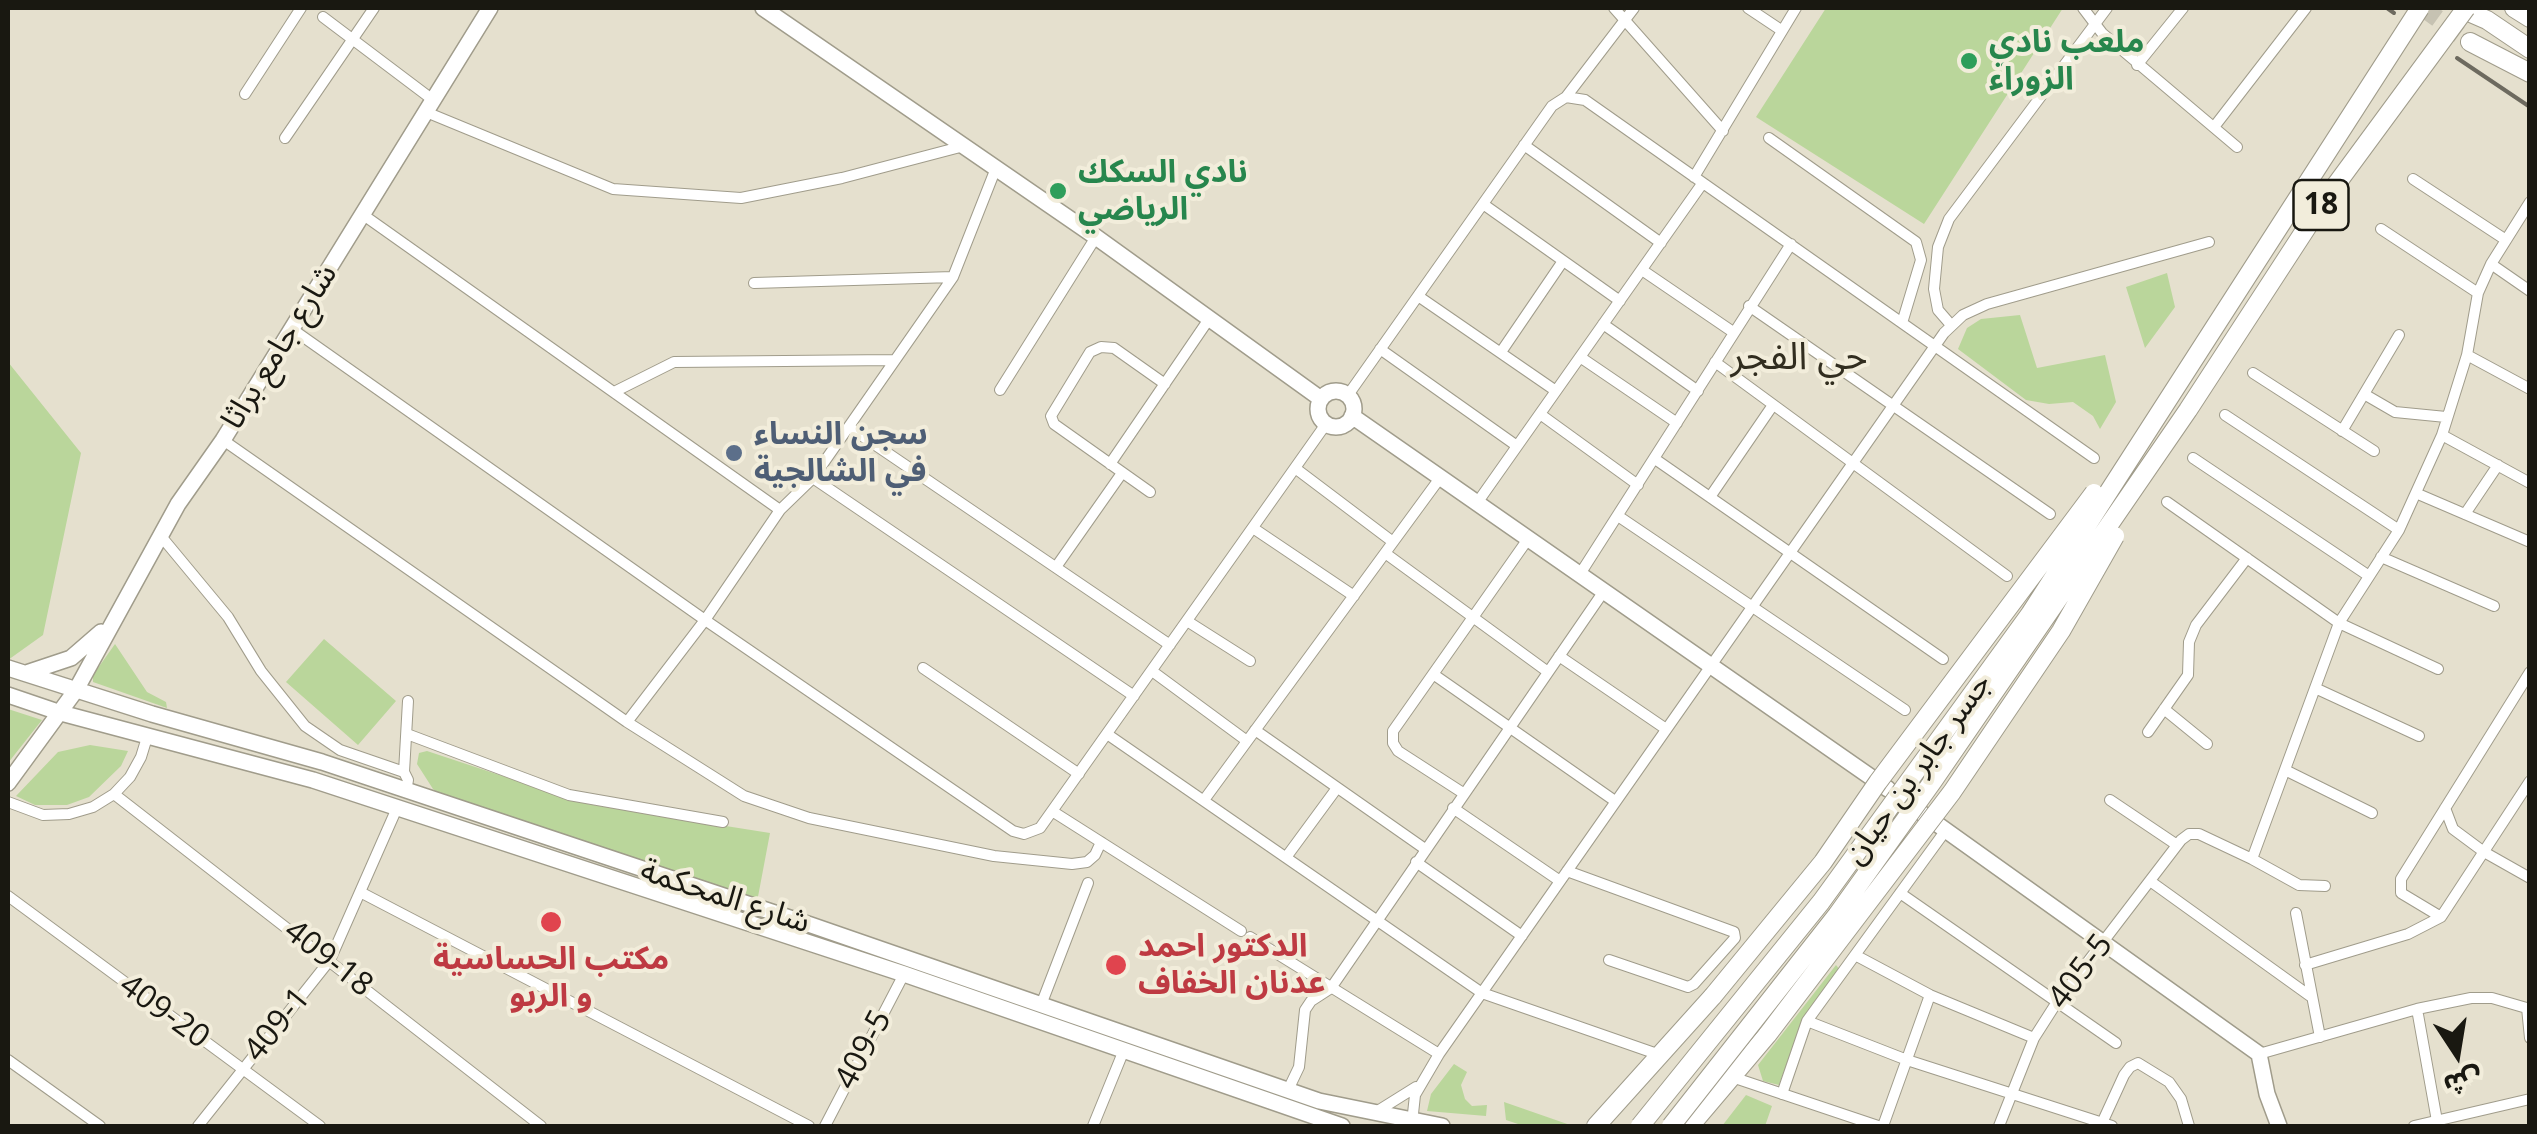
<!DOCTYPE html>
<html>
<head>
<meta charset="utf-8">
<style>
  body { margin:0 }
  #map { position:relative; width:2537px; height:1134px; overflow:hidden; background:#e5e0ce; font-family:"Open Sans","Noto Sans Arabic",sans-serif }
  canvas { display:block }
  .frame { position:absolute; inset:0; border:10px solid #191811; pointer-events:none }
  .north { position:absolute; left:2407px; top:1004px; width:100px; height:100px; -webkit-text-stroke:8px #f2eddb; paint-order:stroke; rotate:168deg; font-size:28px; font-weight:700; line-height:40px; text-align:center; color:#191811 }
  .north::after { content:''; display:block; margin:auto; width:35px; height:45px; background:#191811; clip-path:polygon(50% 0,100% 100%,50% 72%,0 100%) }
</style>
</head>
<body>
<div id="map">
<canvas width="2537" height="1134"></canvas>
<div class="frame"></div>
<div class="north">ش</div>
</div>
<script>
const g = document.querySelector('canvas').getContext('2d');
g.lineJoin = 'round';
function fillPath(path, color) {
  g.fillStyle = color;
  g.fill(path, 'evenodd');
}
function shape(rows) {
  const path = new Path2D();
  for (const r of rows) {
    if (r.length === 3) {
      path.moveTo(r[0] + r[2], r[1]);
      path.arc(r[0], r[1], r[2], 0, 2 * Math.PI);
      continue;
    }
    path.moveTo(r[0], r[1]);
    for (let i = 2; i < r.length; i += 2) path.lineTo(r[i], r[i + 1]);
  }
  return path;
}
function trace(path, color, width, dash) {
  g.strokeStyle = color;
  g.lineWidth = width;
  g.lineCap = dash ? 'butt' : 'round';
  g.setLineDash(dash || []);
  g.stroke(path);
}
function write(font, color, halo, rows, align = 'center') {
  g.font = font + ' "Open Sans","Noto Sans Arabic",sans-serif';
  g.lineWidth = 8;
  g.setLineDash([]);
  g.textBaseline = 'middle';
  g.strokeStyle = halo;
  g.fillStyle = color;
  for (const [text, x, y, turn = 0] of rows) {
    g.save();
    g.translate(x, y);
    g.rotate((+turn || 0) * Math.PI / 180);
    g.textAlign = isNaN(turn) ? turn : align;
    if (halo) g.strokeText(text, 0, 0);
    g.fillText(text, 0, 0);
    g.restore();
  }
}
fillPath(shape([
  [1826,8,2063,8,1924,224,1756,117],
  [2167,273,2175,307,2145,348,2126,287],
  [2020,315,2037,368,2105,355,2116,402,2100,429,2093,416,2073,402,2049,404,2026,400,1958,349,1967,328,1981,319],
  [8,362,81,453,43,635,8,660],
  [324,639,396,701,358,745,286,682],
  [115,644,147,692,166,702,167,708,93,682,93,675],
  [8,709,42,720,8,763],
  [90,745,128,751,121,766,89,797,67,805,35,805,16,796,58,752],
  [427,751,587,804,770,833,757,902,447,800,433,789,417,764,419,753],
  [1836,965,1840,970,1800,1027,1779,1085,1763,1081,1758,1065],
  [1454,1064,1467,1072,1461,1085,1465,1099,1472,1106,1487,1105,1486,1116,1427,1111,1431,1094],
  [1746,1095,1772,1106,1765,1126,1722,1126],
  [1504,1102,1573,1126,1524,1126,1506,1120]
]), '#bad69b');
trace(shape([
  [2423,8,2470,42]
]), '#c6c2b2', 18, [18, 9]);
const street = shape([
  [1614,8,1723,131],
  [1748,8,1781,30],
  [2083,8,2102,33,2237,147],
  [323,17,433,100],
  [2137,65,2183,8],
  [245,94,301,8],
  [1566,97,1585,100,2094,458],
  [426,112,613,189,741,198,842,178,964,146],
  [2214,127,2306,8],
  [285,138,374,8],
  [1769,138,1916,242,1921,260,1902,323],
  [1524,145,1661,243],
  [1694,177,1796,8],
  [2413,179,2506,240],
  [1483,204,1620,301],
  [362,214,780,510],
  [2381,229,2478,293],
  [2491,264,2530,291],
  [1642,270,1733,332],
  [754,283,953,277],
  [1418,296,1556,391],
  [1749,306,2050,514],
  [1603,324,1698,391],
  [1951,325,1938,310,1934,289,1938,247,1949,219,2107,8],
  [292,329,705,620,1013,831,1024,834,1040,828,1326,424],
  [1380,349,1517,446],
  [1501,352,1563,261],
  [2467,355,2530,389],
  [1580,357,1677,423],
  [1715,362,2007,576],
  [2253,373,2374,451],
  [1000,390,1096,237],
  [614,392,674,362,895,360],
  [2364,394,2395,412,2446,417],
  [1348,395,1552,106,1566,97,1634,8],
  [1540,414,1638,485],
  [2225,415,2399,530],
  [849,427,1170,645],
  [2342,431,2399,335],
  [2442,435,2530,483],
  [223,440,627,722,744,796,809,818,994,856,1072,864,1087,862,1095,855,1101,842],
  [2193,458,2369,576],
  [1655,459,1943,659],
  [1110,464,1209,319],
  [1295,468,1393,542],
  [813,478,1134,696],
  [1150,492,1054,424,1051,416,1090,352,1101,347,1114,348,1165,384],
  [2418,494,2530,542],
  [1710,497,1773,405],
  [2167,502,2339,623,2438,669],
  [1477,503,1702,184],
  [2465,514,2498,465],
  [1618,516,1905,710],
  [1253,528,1354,596],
  [160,535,228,617,261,671,305,726,340,750,404,772,408,780,406,792],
  [1385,553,1548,672],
  [2381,557,2494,606],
  [1056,567,1122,473],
  [1580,574,1791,244],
  [1187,621,1250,661],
  [1559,656,1666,729],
  [923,668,1079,774],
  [1152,671,1247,741],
  [1433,674,1615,801],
  [2315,688,2419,736],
  [2164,709,2207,744],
  [627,722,705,620,780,510,813,478,953,277,996,168],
  [1255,730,1425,849],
  [2148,732,2188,675,2189,642,2196,625,2247,558],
  [407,734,569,795,723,822],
  [1107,734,1482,993,1660,1055],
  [2285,770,2372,813],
  [404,772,408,701],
  [1463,793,1398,751,1393,743,1393,731,1528,539],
  [114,794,541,1126],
  [1204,800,1440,478],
  [2110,800,2177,845],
  [8,802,43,815,69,814,93,807,114,794,130,777,141,757,148,734],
  [1453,808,1560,881],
  [2445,808,2453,829,2484,852,2530,878],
  [1052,811,1241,931],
  [1287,856,1337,788],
  [2252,859,2339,623,2399,530,2442,435,2467,355,2478,293,2491,264,2530,202],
  [1416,862,1522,936],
  [1567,871,1734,932,1735,938,1694,984,1688,987,1609,960],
  [2150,881,2310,996],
  [362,893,809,1126],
  [1900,893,2116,1043],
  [8,896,320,1126],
  [2296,913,2320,1037],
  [2441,917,2401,893,2401,879,2530,672],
  [1250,937,1439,1054],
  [1855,955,1930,995,2034,1038],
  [2305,965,2408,934,2441,917,2530,781],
  [1041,1005,1088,883],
  [2527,1008,2530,1038],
  [2417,1009,2437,1121],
  [1807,1021,1907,1060,2112,1126],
  [2259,1054,2417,1009,2471,998,2492,998,2530,1009],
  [8,1060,100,1126],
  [1732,1077,1878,1126],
  [1288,1090,1299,1067,1305,1010,1311,1001,1331,988,1604,591],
  [1782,1094,1807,1021,1946,830],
  [1376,1112,1416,1087],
  [1412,1123,1415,1095,1439,1054,1944,333,1963,315,1987,304,2209,242],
  [2102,1123,2124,1075,2130,1067,2138,1063,2169,1082,2181,1099,2189,1126],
  [198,1126,330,960,397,808],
  [825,1126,904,974],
  [1093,1126,1124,1050],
  [1883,1126,1930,995],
  [1999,1126,2034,1038,2057,1002,2181,840,2189,834,2199,834,2252,859,2299,885,2325,886],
  [2414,1126,2530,1099]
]);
const secondary = shape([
  [763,8,1096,237,1321,399],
  [1336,409,18],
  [1352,416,1888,789],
  [8,668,152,714,322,762,811,925,1319,1101,1442,1126],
  [26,673,71,658,101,632],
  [8,695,61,713,313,780,904,974,1342,1126],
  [8,783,76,690,178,504,223,440,490,8],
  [1923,814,2259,1054,2267,1094,2279,1126]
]);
const primary = shape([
  [2514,8,2530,18],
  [2464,10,2487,20,2530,49],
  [2470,42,2530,73],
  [1596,1126,1713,996],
  [1690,1126,1768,1034]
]);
trace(street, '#a09c8b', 12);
trace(secondary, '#a09c8b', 18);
trace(primary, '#a09c8b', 20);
trace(street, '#fff', 10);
trace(secondary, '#fff', 15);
trace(primary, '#fff', 18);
trace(shape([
  [2387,8,2394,13],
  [2457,58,2530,107]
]), '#6d6a5f', 4);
const primaryBridge = shape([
  [1713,996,1823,862,1878,782,2094,493],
  [1768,1034,1952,792,2061,631,2115,536],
  [1640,1126,1821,902,2030,614,2420,8],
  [1671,1126,1837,915,1933,781,2188,410,2324,201,2466,8]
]);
trace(primaryBridge, '#a09c8b', 20, []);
trace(primaryBridge, '#fff', 18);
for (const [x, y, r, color] of [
  [1969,61,10,"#2e9e5b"],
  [1058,191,10,"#2e9e5b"],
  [734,453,10,"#5c6f8a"],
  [551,922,12,"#e0444e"],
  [1116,965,12,"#e0444e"]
]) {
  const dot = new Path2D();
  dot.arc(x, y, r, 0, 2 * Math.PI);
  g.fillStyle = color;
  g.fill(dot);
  trace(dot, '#f2eddb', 4);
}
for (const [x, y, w] of [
  [2321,205,55]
]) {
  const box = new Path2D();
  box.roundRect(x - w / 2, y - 25, w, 50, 8);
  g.fillStyle = '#f2eddb';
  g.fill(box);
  trace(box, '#191811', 2.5);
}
write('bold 30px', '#191811', null, [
  ["18",2321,205]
]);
write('bold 32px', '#27864d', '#f2eddb', [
  ["ملعب نادي",1989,43],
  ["الزوراء",1989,80],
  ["نادي السكك",1078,173],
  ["الرياضي",1078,210]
], 'left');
write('32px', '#191811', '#f2eddb', [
  ["شارع جامع براثا",280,347,-58],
  ["جسر جابر بن حيان",1918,769,-54],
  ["شارع المحكمة",725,897,18],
  ["409-18",328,959,38],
  ["405-5",2081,972,-53],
  ["409-20",164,1012,36],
  ["409-1",278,1025,-51],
  ["409-5",864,1050,-62]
]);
write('bold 32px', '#4e5e75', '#f2eddb', [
  ["سجن النساء",754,435],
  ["في الشالجية",754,472]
], 'left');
write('bold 32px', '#be3a42', '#f2eddb', [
  ["الدكتور احمد",1138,947],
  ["عدنان الخفاف",1138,984],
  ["مكتب الحساسية",551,960,"center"],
  ["و الربو",551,997,"center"]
], 'left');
write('38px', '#312d1f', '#f2eddb', [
  ["حي الفجر",1799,358]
]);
</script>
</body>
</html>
